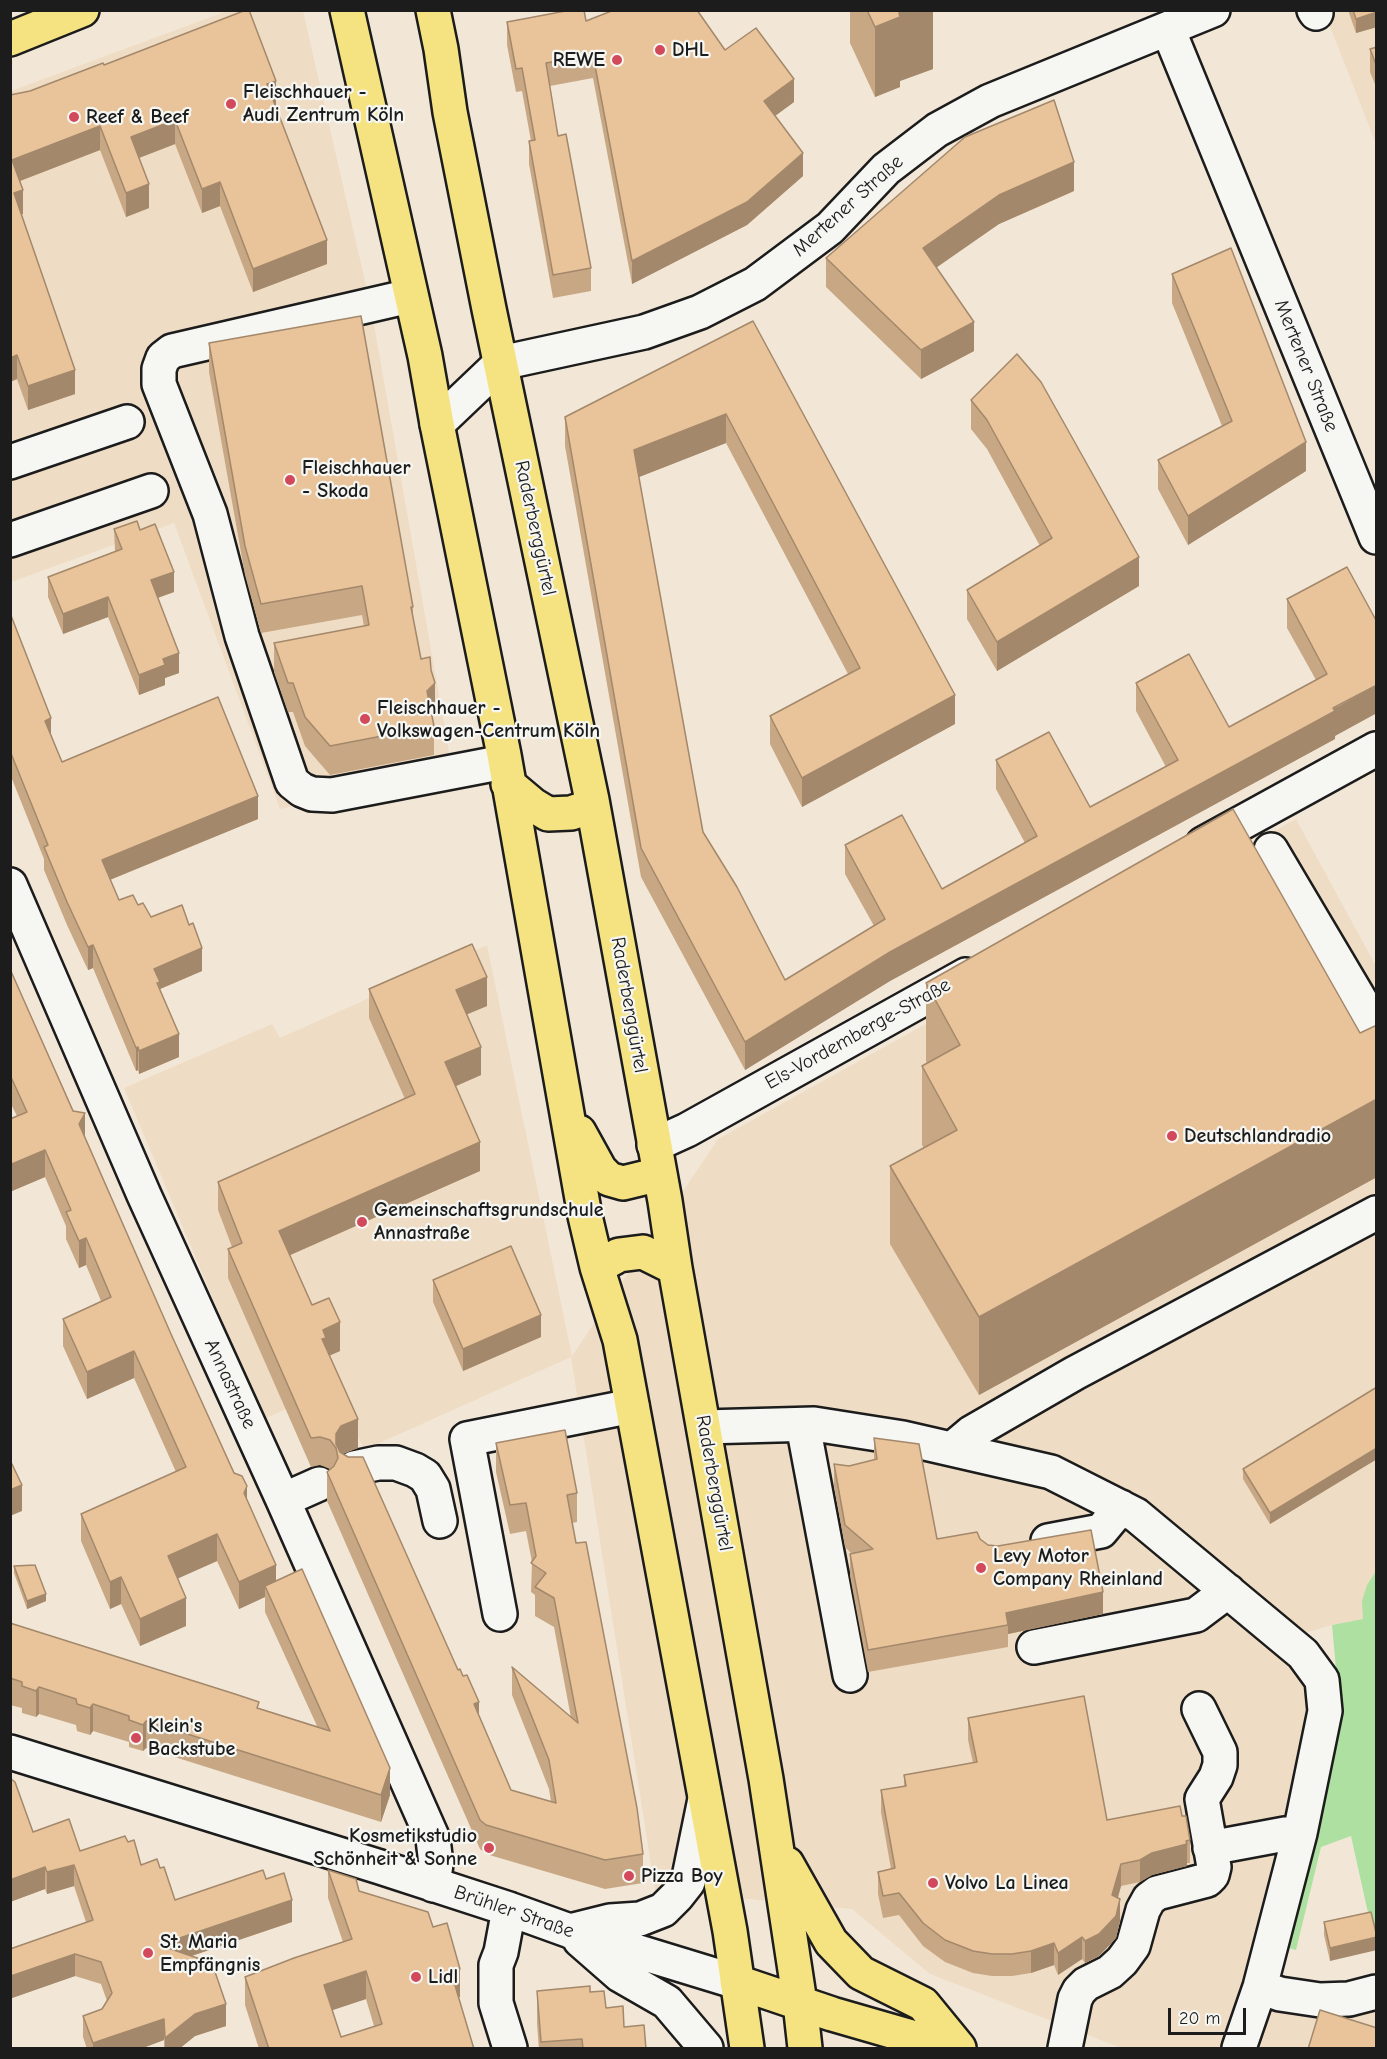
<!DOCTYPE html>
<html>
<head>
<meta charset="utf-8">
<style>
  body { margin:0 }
  #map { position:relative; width:1387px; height:2059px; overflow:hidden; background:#f2e7d7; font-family:"Comic Neue",sans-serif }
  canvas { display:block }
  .frame { position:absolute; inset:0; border:12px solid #1c1c1c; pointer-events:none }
  .scale { position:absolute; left:1168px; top:2008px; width:78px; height:27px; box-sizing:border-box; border:3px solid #1c1c1c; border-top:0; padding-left:8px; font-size:18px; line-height:21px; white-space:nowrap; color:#1c1c1c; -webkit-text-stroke:4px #f6f6f2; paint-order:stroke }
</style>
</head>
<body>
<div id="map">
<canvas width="1387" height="2059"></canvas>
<div class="frame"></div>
<div class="scale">20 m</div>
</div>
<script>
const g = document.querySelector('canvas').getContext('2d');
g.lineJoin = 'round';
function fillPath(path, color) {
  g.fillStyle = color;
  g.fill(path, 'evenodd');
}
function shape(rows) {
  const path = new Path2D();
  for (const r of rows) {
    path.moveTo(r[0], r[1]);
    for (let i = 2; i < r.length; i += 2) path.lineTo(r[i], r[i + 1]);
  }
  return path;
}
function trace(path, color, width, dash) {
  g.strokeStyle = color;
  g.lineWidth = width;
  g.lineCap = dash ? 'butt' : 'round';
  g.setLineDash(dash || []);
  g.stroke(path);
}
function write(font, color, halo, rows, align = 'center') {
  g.font = font + ' "Comic Neue",sans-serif';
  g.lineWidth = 4.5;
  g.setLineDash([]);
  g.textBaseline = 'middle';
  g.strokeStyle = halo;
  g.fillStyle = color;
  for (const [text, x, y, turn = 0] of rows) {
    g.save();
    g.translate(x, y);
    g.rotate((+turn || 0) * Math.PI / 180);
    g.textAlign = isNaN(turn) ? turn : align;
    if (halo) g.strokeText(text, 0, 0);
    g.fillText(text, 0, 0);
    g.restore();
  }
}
fillPath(shape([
  [227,11,303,11,371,307,452,769,280,809,174,523,11,582,11,91],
  [1324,11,1376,11,1376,144],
  [1296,819,1376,966,1376,1571,1367,1585,1363,1619,1332,1625,1275,1642,1309,1690,1314,1707,1282,1856,1242,1992,1376,2007,1376,2048,1121,2048,930,1974,852,1909,655,1890,571,1357,364,1450,336,1387,264,1419,124,1088,272,1024,280,1038,487,945,572,1356,718,1139]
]), '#efdcc4');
fillPath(shape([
  [1376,1571,1376,1949,1351,1836,1321,1847,1296,1950,1289,1948,1339,1702,1332,1625,1363,1619,1362,1601,1367,1585]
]), '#ade0a1');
const minor = shape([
  [1314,10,1316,13],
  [1168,29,1376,537],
  [410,296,172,351,163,358,159,369,159,384,210,514,242,636,292,782,302,790,312,794,332,795,504,762],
  [437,424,501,363,644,332,700,312,755,284,830,228,886,169,937,130,990,101,1213,10],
  [10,462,127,422],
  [10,540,151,491],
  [1203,844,1376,749],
  [1271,850,1376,1027],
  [10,885,144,1195,283,1500,433,1839,436,1864,433,1885],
  [654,1145,687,1130,966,975],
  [803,1425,850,1675],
  [704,1427,814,1424,903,1438,1051,1472,1136,1515,1303,1654,1322,1680,1325,1711,1300,1833,1260,1987,1239,2048],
  [952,1449,971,1433,1075,1373,1376,1213],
  [354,1468,378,1463,396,1463,415,1470,425,1476,433,1489,440,1521],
  [283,1500,319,1484],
  [1048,1541,1101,1531,1121,1507],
  [500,1614,467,1439,632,1406],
  [1034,1647,1196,1615,1228,1591],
  [10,1752,380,1867,509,1909,570,1931,737,1982],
  [1210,1848,1285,1834,1300,1833],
  [509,1909,501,1952,496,1965,496,2003,510,2048],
  [570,1931,610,1921,640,1919,663,1910,677,1896,688,1882,705,1799],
  [580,1940,620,1975,667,2002,706,2048],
  [1260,1987,1280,1994,1320,2000,1349,1999,1376,1992],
  [1065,2048,1075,1999,1079,1991,1086,1984,1110,1972,1122,1961,1133,1946,1143,1910,1149,1899,1157,1893,1207,1880,1212,1875,1214,1867,1202,1799,1216,1777,1220,1765,1220,1752,1199,1709]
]);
const major = shape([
  [347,10,425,356,437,424,504,755,585,1216,597,1267,620,1340,730,1931,747,2048],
  [433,10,441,49,450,112,489,309,592,800,665,1201,675,1268,766,1779,800,2003,805,2048],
  [10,39,82,10],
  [508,784,533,805,548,814,571,813,583,809,592,800],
  [579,1132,600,1170,609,1179,623,1183,660,1174],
  [597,1267,619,1255,643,1252,675,1268],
  [787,1864,831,1942,861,1973,923,2004,959,2048],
  [737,1982,832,2014,950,2048]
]);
trace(minor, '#1c1c1c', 38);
trace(major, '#1c1c1c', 38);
trace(minor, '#f6f6f2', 33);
trace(major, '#f5e382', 33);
fillPath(shape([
  [850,10,933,10,933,69,900,81,900,87,875,97,850,43],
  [1348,10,1377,10,1377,27,1356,33],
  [702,19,725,50,794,102,775,116,803,176,747,225,632,284,593,78,550,86,558,136,591,268,591,291,553,298,529,164,529,141,531,141,522,91,516,92,507,45,507,22],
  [1377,47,1377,89,1370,72,1370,49],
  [104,65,276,105,275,105,327,264,253,292,220,206,202,213,175,144,139,158,149,208,126,217,100,150,20,181,23,214,21,214,75,394,28,410,17,379,10,382,10,95,30,91],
  [1074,191,999,224,936,267,974,351,921,379,826,287,826,258],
  [1172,274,1306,471,1188,545,1158,489,1158,460,1222,426,1172,303],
  [753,321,955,724,802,807,770,744,770,716,848,674,726,443,639,477,703,832,785,980,874,926,845,874,845,845,942,889,1025,843,996,789,996,760,1090,807,1166,767,1136,711,1136,683,1229,727,1316,680,1287,628,1287,599,1347,567,1335,739,890,981,745,1070,641,877,565,446,565,417],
  [209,343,413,607,413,618,421,659,435,712,432,715,434,726,434,755,330,775,305,746,293,712,288,712,274,672,274,643,364,626,362,615,261,633,245,575,209,372],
  [971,400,1139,586,997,671,967,619,967,590,1040,546,987,449,971,429],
  [114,529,140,530,174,592,158,598,179,673,165,678,165,685,139,695,108,617,63,634,48,597,48,577,115,551],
  [10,613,51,734,62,762,258,819,110,880,119,900,138,905,151,917,202,971,160,989,179,1057,139,1074,138,1070,136,1071,93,968,88,970,67,925,44,870,44,859,10,774],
  [10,969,85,1136,171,1334,247,1500,276,1580,390,1795,381,1822,146,1748,143,1751,129,1747,129,1742,93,1731,90,1735,77,1731,76,1725,39,1714,36,1717,22,1713,22,1708,10,1705,10,1623,259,1708,317,1726,265,1612,265,1597,239,1609,217,1561,178,1578,186,1626,140,1646,121,1604,110,1609,81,1541,81,1514,176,1472,134,1378,87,1399,63,1346,63,1319,101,1301,86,1265,79,1268,66,1239,66,1226,45,1177,12,1191,10,1187,10,1119,17,1116,10,1102],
  [926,983,1360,1033,1377,1025,1377,1177,979,1395,890,1244,890,1166,924,1148,922,1145,922,1066,927,1064,926,1061],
  [369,989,487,1006,467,1014,481,1075,455,1086,480,1171,290,1255,312,1305,340,1351,329,1356,358,1448,343,1454,479,1716,511,1790,551,1802,549,1789,512,1695,512,1667,571,1718,554,1627,535,1616,535,1595,531,1592,532,1562,526,1531,510,1534,496,1472,496,1443,577,1493,577,1522,572,1523,643,1854,643,1883,605,1889,486,1854,480,1849,327,1501,327,1472,330,1469,320,1465,311,1467,228,1278,228,1249,232,1247,218,1210,218,1182,405,1099,369,1018],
  [433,1280,541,1337,463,1371,433,1302],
  [1377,1387,1377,1459,1270,1524,1243,1479,1243,1469],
  [874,1438,937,1539,980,1539,988,1545,1103,1614,1008,1634,1008,1647,868,1672,850,1576,850,1554,852,1554,845,1547,834,1486,834,1464,849,1466,874,1460],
  [14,1566,46,1601,27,1609,14,1573],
  [968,1718,1107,1820,1182,1816,1190,1840,1190,1863,1187,1863,1187,1866,1152,1875,1140,1882,1121,1886,1118,1898,1120,1921,1116,1938,1099,1956,1085,1963,1082,1959,1058,1975,1054,1965,1031,1973,1012,1976,992,1976,973,1973,945,1962,923,1946,899,1915,883,1918,878,1894,878,1872,891,1869,881,1812,881,1790,904,1786,904,1775,973,1763,968,1740],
  [10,1778,33,1832,80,1851,141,1865,160,1868,175,1900,266,1879,292,1922,191,1956,226,2026,195,2036,179,2049,164,2049,164,2040,140,2049,87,2049,83,2037,83,2016,102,2009,107,2001,101,1984,75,1976,12,1998,12,2000,10,2001,10,1949,86,1922,74,1886,47,1894,45,1889,10,1902],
  [328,1870,359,1891,433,1927,460,1997,458,1997,474,2049,259,2049,245,2005,245,1977,343,1942,328,1898],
  [366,1999,374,2026,341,2037,332,2010],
  [1371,1912,1330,1961,1324,1935,1324,1922],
  [537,1991,590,1992,646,2049,539,2049,537,2024]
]), '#c8a884');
fillPath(shape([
  [904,10,933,10,933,69,900,81,900,87,875,97,875,27,899,13],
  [1377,12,1377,27,1356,33,1356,19],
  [794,79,794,102,764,124,764,101],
  [276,81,276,105,267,108,267,84],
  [175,120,175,144,131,161,131,137],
  [100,126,100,150,12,184,12,160],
  [803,153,803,176,747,225,632,284,632,261],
  [1074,162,1074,191,999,224,923,277,923,248,999,195],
  [220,182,220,206,202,213,202,189],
  [149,184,149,208,126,217,126,193],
  [23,190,23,214,14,217,14,193],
  [327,240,327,264,253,292,253,269],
  [974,322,974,351,921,379,921,350],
  [17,355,17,379,10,382,10,358],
  [75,370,75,394,28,410,28,386],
  [726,414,726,443,634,479,634,450],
  [1306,442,1306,471,1188,545,1188,516],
  [1139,557,1139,586,997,671,997,642],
  [174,572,174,592,151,600,151,580],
  [108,597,108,617,63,634,63,614],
  [179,653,179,673,165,678,165,685,139,695,139,675,163,659],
  [435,683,435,712,427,720,427,691],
  [1377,685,1377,713,1335,736,1335,739,890,981,745,1070,745,1042,890,952],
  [955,695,955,724,802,807,802,778],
  [51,718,51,741,45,721],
  [258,796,258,819,102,883,102,860],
  [93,945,93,968,88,970,88,947],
  [202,948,202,971,160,989,154,969],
  [487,977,487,1006,456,1019,456,990],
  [179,1034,179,1057,139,1074,139,1051],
  [138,1047,138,1070,136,1071,136,1048],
  [481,1047,481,1075,445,1091,445,1062],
  [1377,1099,1377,1177,979,1395,979,1317],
  [85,1113,85,1140,79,1124],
  [480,1142,480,1171,279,1260,279,1231],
  [45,1150,45,1177,12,1191,12,1164],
  [86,1238,86,1265,79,1268,79,1241],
  [541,1315,541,1337,463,1371,463,1349],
  [340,1322,340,1351,326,1357,322,1368,323,1330],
  [134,1351,134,1378,87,1399,87,1372],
  [358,1419,358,1448,341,1454,336,1448,336,1434,341,1426],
  [1377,1448,1377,1459,1270,1524,1270,1513],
  [22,1485,22,1511,10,1516,10,1490],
  [247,1486,247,1513,244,1493],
  [217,1534,217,1561,168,1583,168,1556],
  [276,1565,276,1592,265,1586,265,1597,239,1609,239,1582],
  [121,1577,121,1604,110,1609,110,1582],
  [1103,1592,1103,1614,1008,1634,1008,1625,1006,1613],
  [46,1594,46,1601,27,1609,27,1601],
  [186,1598,186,1626,140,1646,140,1619],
  [39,1687,39,1714,36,1717,36,1691],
  [479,1702,479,1730,474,1704],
  [93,1704,93,1731,90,1735,90,1708],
  [146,1721,146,1748,143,1751,143,1725],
  [390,1768,390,1795,381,1822,381,1795],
  [1187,1844,1187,1866,1152,1875,1140,1882,1140,1860,1152,1853],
  [1121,1864,1121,1886,1112,1917,1112,1895],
  [74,1865,74,1886,47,1894,47,1872],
  [45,1867,45,1889,10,1902,10,1880],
  [1120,1899,1120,1921,1116,1938,1099,1956,1085,1963,1085,1941],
  [292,1900,292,1922,159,1967,159,1945],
  [1082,1937,1082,1959,1058,1975,1058,1953],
  [1377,1937,1377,1950,1330,1961,1330,1948],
  [1054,1943,1054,1965,1031,1973,1031,1951],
  [75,1954,75,1976,12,1998,12,2000,10,2001,11,1976],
  [460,1969,460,1997,451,2000,451,1972],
  [366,1971,366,1999,324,2013,324,1985],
  [226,2004,226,2026,195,2036,179,2049,165,2049,165,2038,195,2014],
  [164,2019,164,2040,140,2049,93,2049,93,2043]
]), '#a3886b');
const building = shape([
  [246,10,249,10,276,81,267,84,327,240,253,269,220,182,202,189,175,120,131,137,149,184,126,193,100,126,12,160,23,190,14,193,75,370,28,386,17,355,10,358,10,95,30,91,103,63,104,65,246,10],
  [571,10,584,10,586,21,614,10,697,10,725,50,756,28,794,79,764,101,803,153,747,202,632,261,593,55,546,63,558,136,566,134,591,268,553,275,529,141,535,140,522,68,516,69,507,22,571,10],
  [867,10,904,10,899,13,900,17,875,27,867,10],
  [1353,10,1377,10,1377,12,1356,19,1353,10],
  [1377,47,1377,67,1370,49,1377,47],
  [1054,100,1074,162,999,195,923,248,974,322,921,350,826,258,965,137,1054,100],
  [1231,248,1306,442,1188,516,1158,460,1232,421,1172,274,1231,248],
  [361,316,413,607,411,607,421,659,430,657,431,670,435,683,427,691,434,726,330,746,305,717,293,683,288,683,274,643,369,625,362,586,261,604,245,546,209,343,361,316],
  [753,321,955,695,802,778,770,716,860,668,726,414,634,450,703,832,737,887,785,980,885,919,845,845,902,815,942,889,1037,836,996,760,1049,732,1090,807,1178,760,1136,683,1189,654,1229,727,1327,674,1287,599,1347,567,1377,622,1377,685,1333,708,1335,711,1302,729,890,952,745,1042,641,848,565,417,753,321],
  [1017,354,1041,382,1139,557,997,642,967,590,1052,538,987,420,971,400,1017,354],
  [137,521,140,530,155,524,174,572,151,580,179,653,163,659,165,665,139,675,108,597,63,614,48,577,122,549,114,529,137,521],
  [10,613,51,718,45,721,62,762,218,697,258,796,102,860,119,900,133,895,138,905,143,903,151,917,182,905,189,925,193,923,202,948,154,969,160,982,157,983,179,1034,139,1051,138,1047,136,1048,93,945,88,947,67,902,44,847,48,845,10,751,10,613],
  [1233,809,1360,1033,1377,1025,1377,1099,979,1317,890,1166,957,1130,922,1066,960,1045,926,983,1233,809],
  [472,944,487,977,456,990,481,1047,445,1062,480,1142,279,1231,312,1305,329,1298,340,1322,323,1330,326,1338,322,1339,358,1419,341,1426,336,1434,336,1444,340,1452,348,1457,363,1457,458,1670,460,1669,463,1676,467,1675,479,1702,474,1704,511,1790,556,1803,549,1760,512,1667,578,1723,554,1598,535,1587,546,1573,531,1563,536,1556,526,1503,510,1505,496,1443,565,1430,577,1493,567,1495,576,1543,586,1542,637,1808,643,1854,605,1860,486,1825,480,1820,327,1472,334,1466,338,1458,336,1448,330,1440,320,1437,311,1438,228,1249,242,1243,218,1182,415,1094,369,989,472,944],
  [10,969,73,1111,85,1113,79,1124,171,1334,234,1473,242,1476,247,1486,244,1493,276,1565,239,1582,217,1534,168,1556,186,1598,140,1619,121,1577,110,1582,81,1514,186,1467,134,1351,87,1372,63,1319,111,1297,86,1238,79,1241,66,1212,71,1210,45,1150,12,1164,10,1160,10,1119,27,1112,10,1075,10,969],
  [511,1246,541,1315,463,1349,433,1280,511,1246],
  [1377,1387,1377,1448,1270,1513,1243,1469,1377,1387],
  [874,1438,919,1444,937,1539,977,1532,980,1539,988,1545,998,1546,1091,1530,1103,1592,1006,1613,1008,1625,868,1650,850,1554,873,1549,845,1525,834,1464,849,1466,877,1459,874,1438],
  [10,1460,22,1485,10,1490,10,1460],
  [35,1565,46,1594,27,1601,14,1566,35,1565],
  [302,1569,390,1768,381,1795,146,1721,143,1725,129,1720,129,1716,93,1704,90,1708,77,1704,76,1699,39,1687,36,1691,22,1686,22,1682,10,1678,10,1623,235,1694,259,1702,257,1708,330,1731,265,1586,302,1569],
  [1084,1696,1107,1820,1180,1806,1182,1816,1186,1816,1190,1840,1186,1841,1187,1844,1152,1853,1140,1860,1121,1864,1112,1895,1120,1899,1116,1916,1099,1934,1085,1941,1082,1937,1058,1953,1054,1943,1031,1951,1012,1954,992,1954,973,1951,945,1940,923,1923,899,1893,883,1896,878,1872,895,1868,881,1790,906,1786,904,1775,977,1762,968,1718,1084,1696],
  [10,1778,15,1782,33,1832,69,1819,80,1851,125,1836,128,1842,134,1840,141,1865,157,1859,160,1868,164,1867,175,1900,263,1870,266,1879,284,1873,292,1900,159,1945,212,1963,226,2004,195,2014,165,2038,164,2019,93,2043,83,2016,102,2009,112,1993,101,1962,75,1954,11,1976,12,1978,10,1979,10,1949,93,1920,74,1865,47,1872,45,1867,10,1880,10,1778],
  [328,1870,356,1879,359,1891,428,1912,433,1927,447,1923,460,1969,451,1972,474,2049,269,2049,245,1977,294,1958,352,1939,328,1870],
  [366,1971,382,2024,341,2037,324,1985,366,1971],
  [1371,1912,1377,1937,1330,1948,1324,1922,1371,1912],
  [590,1986,590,1992,604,1991,606,2008,623,2006,624,2027,644,2025,646,2049,583,2049,582,2039,541,2042,537,1991,590,1986],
  [1320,2010,1377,2028,1377,2049,1308,2049,1320,2010]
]);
fillPath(building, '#e9c399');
trace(building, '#a3886b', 1.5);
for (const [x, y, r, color] of [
  [660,50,6,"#d1495b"],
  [617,60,6,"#d1495b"],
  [231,104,6,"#d1495b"],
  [74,117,6,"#d1495b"],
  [290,480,6,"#d1495b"],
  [365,719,6,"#d1495b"],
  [1172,1136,6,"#d1495b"],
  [362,1222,6,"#d1495b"],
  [981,1568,6,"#d1495b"],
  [136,1738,6,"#d1495b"],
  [489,1848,6,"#d1495b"],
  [629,1876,6,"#d1495b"],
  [933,1883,6,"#d1495b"],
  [148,1953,6,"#d1495b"],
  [416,1977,6,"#d1495b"]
]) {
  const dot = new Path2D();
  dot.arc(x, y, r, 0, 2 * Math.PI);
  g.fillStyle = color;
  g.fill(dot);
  trace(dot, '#f6f6f2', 2);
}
write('bold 20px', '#1c1c1c', '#f6f6f2', [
  ["DHL",672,50],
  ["REWE",605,60,"right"],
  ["Fleischhauer -",243,92],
  ["Audi Zentrum Köln",243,115],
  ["Reef & Beef",86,117],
  ["Fleischhauer",302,468],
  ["- Skoda",302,491],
  ["Fleischhauer -",377,708],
  ["Volkswagen-Centrum Köln",377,731],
  ["Deutschlandradio",1184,1136],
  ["Gemeinschaftsgrundschule",374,1210],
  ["Annastraße",374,1233],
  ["Levy Motor",993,1556],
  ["Company Rheinland",993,1579],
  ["Klein's",148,1726],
  ["Backstube",148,1749],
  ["Kosmetikstudio",477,1836,"right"],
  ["Schönheit & Sonne",477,1859,"right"],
  ["Pizza Boy",641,1876],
  ["Volvo La Linea",945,1883],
  ["St. Maria",160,1942],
  ["Empfängnis",160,1965],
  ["Lidl",428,1977]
], 'left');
write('20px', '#1c1c1c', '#f6f6f2', [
  ["Mertener Straße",848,206,-42],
  ["Mertener Straße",1306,366,68],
  ["Raderberggürtel",535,528,78],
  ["Raderberggürtel",629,1005,80],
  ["Els-Vordemberge-Straße",858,1034,-29],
  ["Annastraße",230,1384,65],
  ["Raderberggürtel",714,1483,80],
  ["Brühler Straße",514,1912,19]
]);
</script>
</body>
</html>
